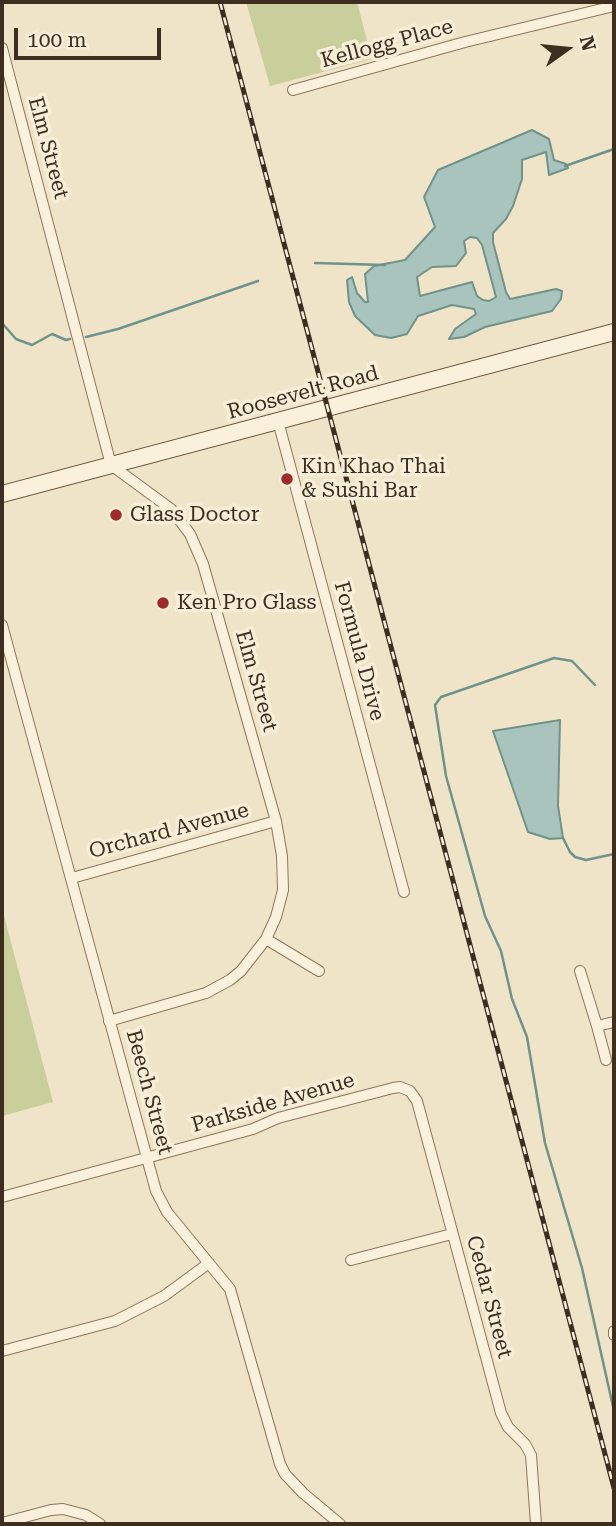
<!DOCTYPE html>
<html>
<head>
<meta charset="utf-8">
<style>
  body { margin:0 }
  #map { position:relative; width:616px; height:1526px; overflow:hidden; background:#f0e4c8; font-family:"Roboto Serif",serif }
  canvas { display:block }
  .frame { position:absolute; inset:0; border:4px solid #3d2e20; pointer-events:none }
  .north { position:absolute; left:532px; top:14px; width:70px; height:70px; -webkit-text-stroke:5px #f7eed8; paint-order:stroke; rotate:75deg; font-size:19px; font-weight:700; line-height:28px; text-align:center; color:#3d2e20 }
  .north::after { content:''; display:block; margin:auto; width:24px; height:32px; background:#3d2e20; clip-path:polygon(50% 0,100% 100%,50% 72%,0 100%) }
  .scale { position:absolute; left:14px; top:28px; width:147px; height:32px; box-sizing:border-box; border:4px solid #3d2e20; border-top:0; padding-left:9px; font-size:21px; line-height:24px; white-space:nowrap; color:#3d2e20; -webkit-text-stroke:5px #f7eed8; paint-order:stroke }
</style>
</head>
<body>
<div id="map">
<canvas width="616" height="1526"></canvas>
<div class="frame"></div>
<div class="north">N</div>
<div class="scale">100 m</div>
</div>
<script>
const g = document.querySelector('canvas').getContext('2d');
g.lineJoin = 'round';
function fillPath(path, color) {
  g.fillStyle = color;
  g.fill(path, 'evenodd');
}
function shape(rows) {
  const path = new Path2D();
  for (const r of rows) {
    path.moveTo(r[0], r[1]);
    for (let i = 2; i < r.length; i += 2) path.lineTo(r[i], r[i + 1]);
  }
  return path;
}
function trace(path, color, width, dash) {
  g.strokeStyle = color;
  g.lineWidth = width;
  g.lineCap = dash ? 'butt' : 'round';
  g.setLineDash(dash || []);
  g.stroke(path);
}
function write(font, color, halo, rows, align = 'center') {
  g.font = font + ' "Roboto Serif",serif';
  g.lineWidth = 7;
  g.setLineDash([]);
  g.textBaseline = 'middle';
  g.strokeStyle = halo;
  g.fillStyle = color;
  for (const [text, x, y, turn = 0] of rows) {
    g.save();
    g.translate(x, y);
    g.rotate((+turn || 0) * Math.PI / 180);
    g.textAlign = isNaN(turn) ? turn : align;
    if (halo) g.strokeText(text, 0, 0);
    g.fillText(text, 0, 0);
    g.restore();
  }
}
fillPath(shape([
  [246,2,357,2,372,59,270,86],
  [2,908,53,1102,2,1116]
]), '#c9cf9b');
const water = shape([
  [532,130,549,139,554,160,566,164,568,168,549,175,546,152,522,160,522,179,513,206,506,219,493,233,493,242,506,292,510,299,556,289,562,291,561,299,552,311,485,327,464,337,449,339,455,329,476,314,474,309,452,305,418,316,407,334,391,338,375,335,355,316,349,302,347,280,352,277,357,293,365,302,368,302,365,274,374,266,405,260,435,227,424,197,438,170,532,130],
  [470,237,477,238,482,245,496,297,489,301,483,300,477,296,472,282,420,296,417,277,432,267,456,266,466,253,464,241,470,237],
  [560,720,558,806,563,838,550,839,528,832,493,731,560,720]
]);
fillPath(water, '#a9c4bc');
trace(water, '#6f938a', 2);
trace(shape([
  [565,166,614,149],
  [315,263,385,265],
  [2,323,16,339,32,345,52,334,66,340,70,339],
  [86,337,118,329,258,281],
  [595,685,572,661,554,658,441,697,435,705,446,776,485,916,501,951,512,999,527,1037,545,1143,582,1268,614,1411],
  [563,838,570,852,575,857,586,860,614,854]
]), '#6f938a', 2.5);
const street = shape([
  [2,48,111,465,171,509,190,534,203,564,276,821,282,856,283,890,276,917,266,939,241,971,230,980,206,993,109,1021],
  [293,90,465,42,614,6],
  [278,421,404,892],
  [2,625,156,1191,167,1212,230,1289,280,1464,285,1474,303,1493,340,1524],
  [72,878,276,821],
  [266,939,319,971],
  [580,971,597,1026],
  [606,1060,597,1026,614,1022],
  [2,1197,253,1129,278,1118,393,1088,400,1087,410,1091,417,1101,501,1413,508,1427,525,1444,531,1455,536,1524],
  [351,1260,452,1234],
  [614,1331,614,1335],
  [2,1351,115,1321,164,1296,209,1263],
  [2,1523,51,1510,63,1509,86,1515,100,1524]
]);
const secondary = shape([
  [2,494,614,332]
]);
trace(street, '#8d765c', 12);
trace(secondary, '#6f573f', 18);
trace(street, '#faf1dc', 10);
trace(secondary, '#faf1dc', 16);
const rail = shape([
  [220,2,614,1488]
]);
trace(rail, '#3d2e20', 5);
trace(rail, '#f7eed8', 2.5, [8]);
for (const [x, y, r, color] of [
  [287,479,7,"#9e2a2b"],
  [116,515,7,"#9e2a2b"],
  [163,603,7,"#9e2a2b"]
]) {
  const dot = new Path2D();
  dot.arc(x, y, r, 0, 2 * Math.PI);
  g.fillStyle = color;
  g.fill(dot);
  trace(dot, '#f7eed8', 2.5);
}
write('21px', '#3d2e20', '#f7eed8', [
  ["Kellogg Place",387,44,-15],
  ["Elm Street",48,148,75],
  ["Roosevelt Road",303,393,-15],
  ["Formula Drive",359,651,75],
  ["Elm Street",256,681,74],
  ["Orchard Avenue",169,831,-15],
  ["Beech Street",149,1092,75],
  ["Parkside Avenue",273,1103,-16],
  ["Cedar Street",489,1297,75]
]);
write('21px', '#3d2e20', '#f7eed8', [
  ["Kin Khao Thai",301,467],
  ["& Sushi Bar",301,491],
  ["Glass Doctor",130,515],
  ["Ken Pro Glass",177,603]
], 'left');
</script>
</body>
</html>
